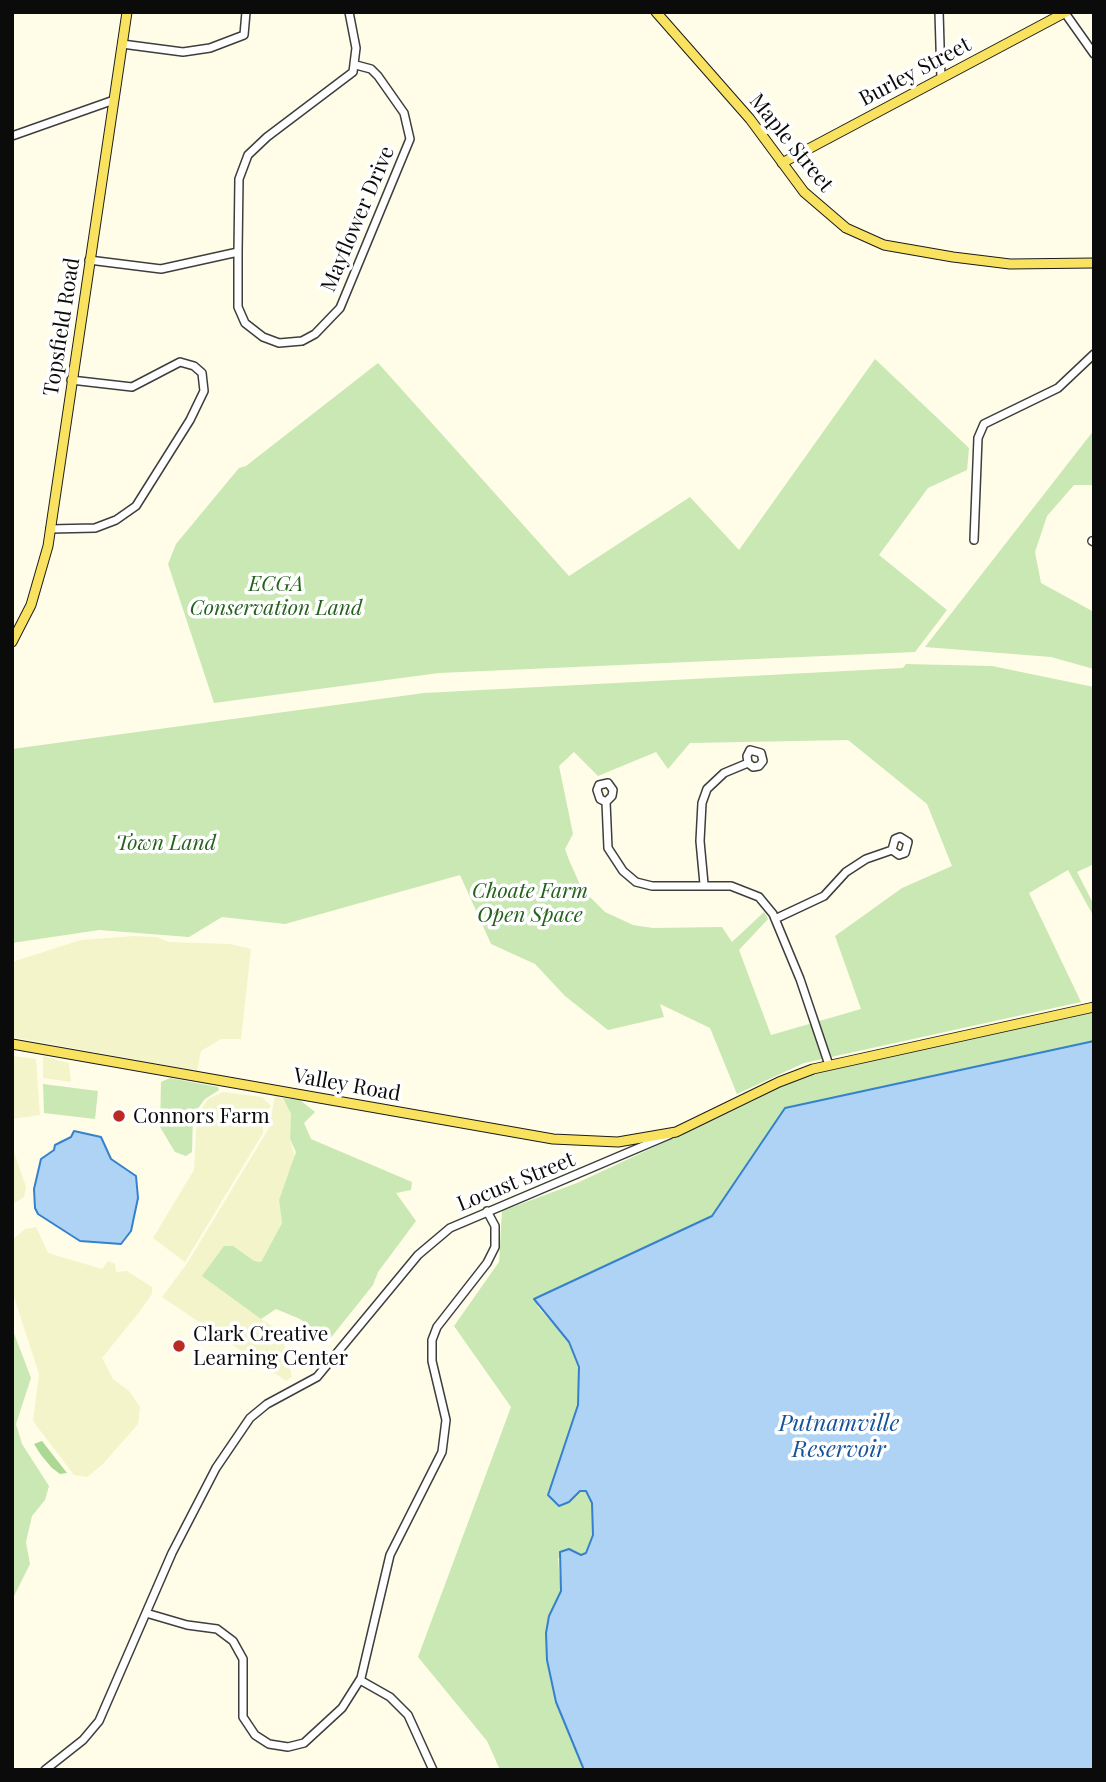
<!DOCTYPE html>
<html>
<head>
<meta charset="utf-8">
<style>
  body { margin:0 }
  #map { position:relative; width:1106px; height:1782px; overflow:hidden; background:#fffde8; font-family:"Playfair Display",serif }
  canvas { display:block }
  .frame { position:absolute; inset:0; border:14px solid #0b0b0b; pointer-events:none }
</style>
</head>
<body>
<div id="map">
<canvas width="1106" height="1782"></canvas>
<div class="frame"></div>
</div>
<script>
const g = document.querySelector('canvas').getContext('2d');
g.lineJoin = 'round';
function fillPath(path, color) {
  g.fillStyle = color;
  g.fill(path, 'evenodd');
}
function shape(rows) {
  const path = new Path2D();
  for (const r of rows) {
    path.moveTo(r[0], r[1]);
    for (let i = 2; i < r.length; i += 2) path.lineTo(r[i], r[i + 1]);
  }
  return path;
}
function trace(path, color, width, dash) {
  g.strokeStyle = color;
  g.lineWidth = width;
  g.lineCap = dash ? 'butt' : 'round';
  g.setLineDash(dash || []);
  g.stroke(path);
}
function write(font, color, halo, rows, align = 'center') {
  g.font = font + ' "Playfair Display",serif';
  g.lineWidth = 7;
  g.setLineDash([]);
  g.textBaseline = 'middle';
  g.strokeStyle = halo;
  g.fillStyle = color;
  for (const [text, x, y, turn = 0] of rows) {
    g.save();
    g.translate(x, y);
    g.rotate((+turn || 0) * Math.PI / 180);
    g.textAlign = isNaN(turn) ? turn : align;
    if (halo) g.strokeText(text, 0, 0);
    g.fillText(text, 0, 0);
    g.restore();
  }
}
fillPath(shape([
  [134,936,157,937,169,942,230,944,251,949,241,1039,221,1039,201,1051,197,1071,12,1037,12,962,81,940],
  [12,1056,36,1059,40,1115,12,1119],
  [43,1056,69,1063,71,1082,43,1078],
  [223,1092,262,1097,271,1106,262,1117,263,1133,185,1262,153,1238,194,1170,197,1115,208,1099],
  [275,1096,283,1098,291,1114,290,1139,295,1158,279,1200,282,1223,261,1262,254,1261,261,1319,288,1336,284,1345,292,1377,286,1381,162,1297,188,1262,269,1128],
  [12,1146,26,1187,24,1197,12,1205],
  [36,1227,48,1253,102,1269,108,1261,115,1264,116,1272,127,1271,152,1287,152,1294,140,1311,102,1358,113,1379,129,1391,140,1407,138,1424,103,1464,87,1477,74,1475,33,1421,39,1374,12,1291,12,1240,25,1229]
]), '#f3f4ca');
fillPath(shape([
  [875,359,969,448,967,470,928,488,879,555,947,610,915,652,439,673,214,703,168,564,176,544,239,468,246,466,378,363,569,576,690,497,739,550],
  [1094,430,1094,485,1074,485,1047,516,1035,552,1041,583,1094,612,1094,669,1051,657,925,647],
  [906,664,992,666,1094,687,1094,864,1077,872,1094,905,1094,917,1068,870,1029,893,1081,1002,804,1063,737,1094,710,1028,660,1004,664,1017,608,1030,565,996,535,964,491,944,460,875,285,924,222,917,189,937,99,930,12,943,12,749,424,693,903,668],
  [848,740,927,804,952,866,902,888,835,936,861,1009,771,1035,739,950,768,919,764,912,732,942,722,927,653,928,633,925,605,912,582,889,569,860,565,849,573,834,559,766,574,752,598,776,656,752,668,769,690,743],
  [1094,1011,1094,1041,785,1108,712,1216,537,1306,569,1342,579,1367,578,1405,548,1495,569,1502,580,1491,586,1491,592,1503,593,1535,587,1553,558,1558,561,1591,549,1616,546,1633,547,1660,556,1702,584,1770,500,1770,487,1741,418,1657,511,1407,454,1326,499,1262,502,1211,577,1183,753,1101,788,1081,828,1066],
  [170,1078,218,1087,219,1090,205,1099,193,1115,192,1152,186,1156,175,1152,160,1127,161,1082],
  [43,1084,98,1091,95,1119,44,1113],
  [283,1098,300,1100,315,1112,304,1123,311,1139,412,1182,411,1190,396,1193,416,1221,378,1272,373,1285,329,1340,300,1319,276,1309,261,1319,202,1276,224,1246,233,1246,254,1261,261,1262,282,1223,279,1200,296,1152,290,1139,291,1114],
  [12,1328,31,1378,16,1424,22,1444,49,1486,45,1500,32,1516,26,1542,30,1564,12,1600]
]), '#c9e8b3');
fillPath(shape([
  [42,1441,67,1473,60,1474,52,1468,41,1455,34,1444]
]), '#abd893');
const water = shape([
  [1094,1041,1094,1770,584,1770,556,1702,547,1660,546,1633,549,1616,561,1591,560,1552,569,1549,581,1555,586,1553,593,1535,592,1503,586,1491,580,1491,569,1502,559,1506,548,1495,578,1405,579,1367,569,1342,534,1299,712,1216,785,1108,1094,1041],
  [74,1131,101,1137,111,1159,136,1176,138,1198,131,1231,121,1244,80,1241,38,1214,35,1208,34,1189,41,1159,54,1150,55,1145,71,1137,74,1131]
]);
fillPath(water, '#aed3f5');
trace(water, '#3581cc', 2);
const minor = shape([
  [939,12,941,78],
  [1065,13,1094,54],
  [122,44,183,52,210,48,244,35,246,12],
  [12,136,114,100],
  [238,252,238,307,245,323,263,337,279,343,302,341,315,334,340,308,410,139,404,113,378,76,371,69,356,65],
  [89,260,161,269,238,252,239,179,248,155,267,137,353,72,356,48,349,12],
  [50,529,95,528,116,520,136,506,190,420,204,391,202,373,194,366,180,362,132,387,71,380],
  [974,540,978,438,984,424,1058,388,1094,354],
  [1092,541,1094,542],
  [606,802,600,799,597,790,599,785,608,783,613,790,612,796,606,802,608,848,623,871,636,882,652,886,731,886,759,897,773,914,800,979,829,1065],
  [704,884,700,841,702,803,707,789,724,773,748,763,753,767,759,766,763,761,761,753,750,750,747,756,748,763],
  [775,919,824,896,846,872,866,859,892,850,899,855,905,853,908,842,900,837,895,839,892,850],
  [146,1613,187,1625,217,1629,233,1641,243,1659,243,1717,255,1735,269,1744,288,1747,304,1743,342,1708,361,1678,390,1555,442,1452,446,1420,432,1361,432,1340,437,1327,487,1263,495,1247,495,1226,487,1211],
  [360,1680,390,1697,408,1715,433,1770],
  [45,1770,83,1740,99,1721,172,1553,216,1468,250,1418,267,1404,317,1377,418,1255,450,1228,669,1135]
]);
const major = shape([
  [656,12,750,119,804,192,846,228,884,245,953,257,1010,264,1094,263],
  [782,163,1066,12],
  [12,642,31,605,48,546,127,12],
  [12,1044,553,1139,618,1142,676,1132,779,1082,813,1069,1094,1007]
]);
trace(minor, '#3e3e3e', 10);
trace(major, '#1c1c1c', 11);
trace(minor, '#fff', 7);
trace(major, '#f8e25f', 9);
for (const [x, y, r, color] of [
  [119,1116,7,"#b92c24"],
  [179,1346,7,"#b92c24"]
]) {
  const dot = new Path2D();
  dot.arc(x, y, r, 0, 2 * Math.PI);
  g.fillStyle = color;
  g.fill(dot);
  trace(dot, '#fff', 2.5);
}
write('21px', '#0b0b0b', '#fff', [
  ["Burley Street",915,72,-28],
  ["Maple Street",791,143,51],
  ["Mayflower Drive",358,219,-67],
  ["Topsfield Road",62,327,-81],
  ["Valley Road",347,1085,10],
  ["Locust Street",516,1182,-22]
]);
write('italic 21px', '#24611c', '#fff', [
  ["ECGA",276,584],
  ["Conservation Land",276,608],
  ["Town Land",166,843],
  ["Choate Farm",530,891],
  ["Open Space",530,915]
]);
write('21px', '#0b0b0b', '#fff', [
  ["Connors Farm",133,1116],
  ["Clark Creative",193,1334],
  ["Learning Center",193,1358]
], 'left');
write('italic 23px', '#16539a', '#fff', [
  ["Putnamville",839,1424],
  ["Reservoir",839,1450]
]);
</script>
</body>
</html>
